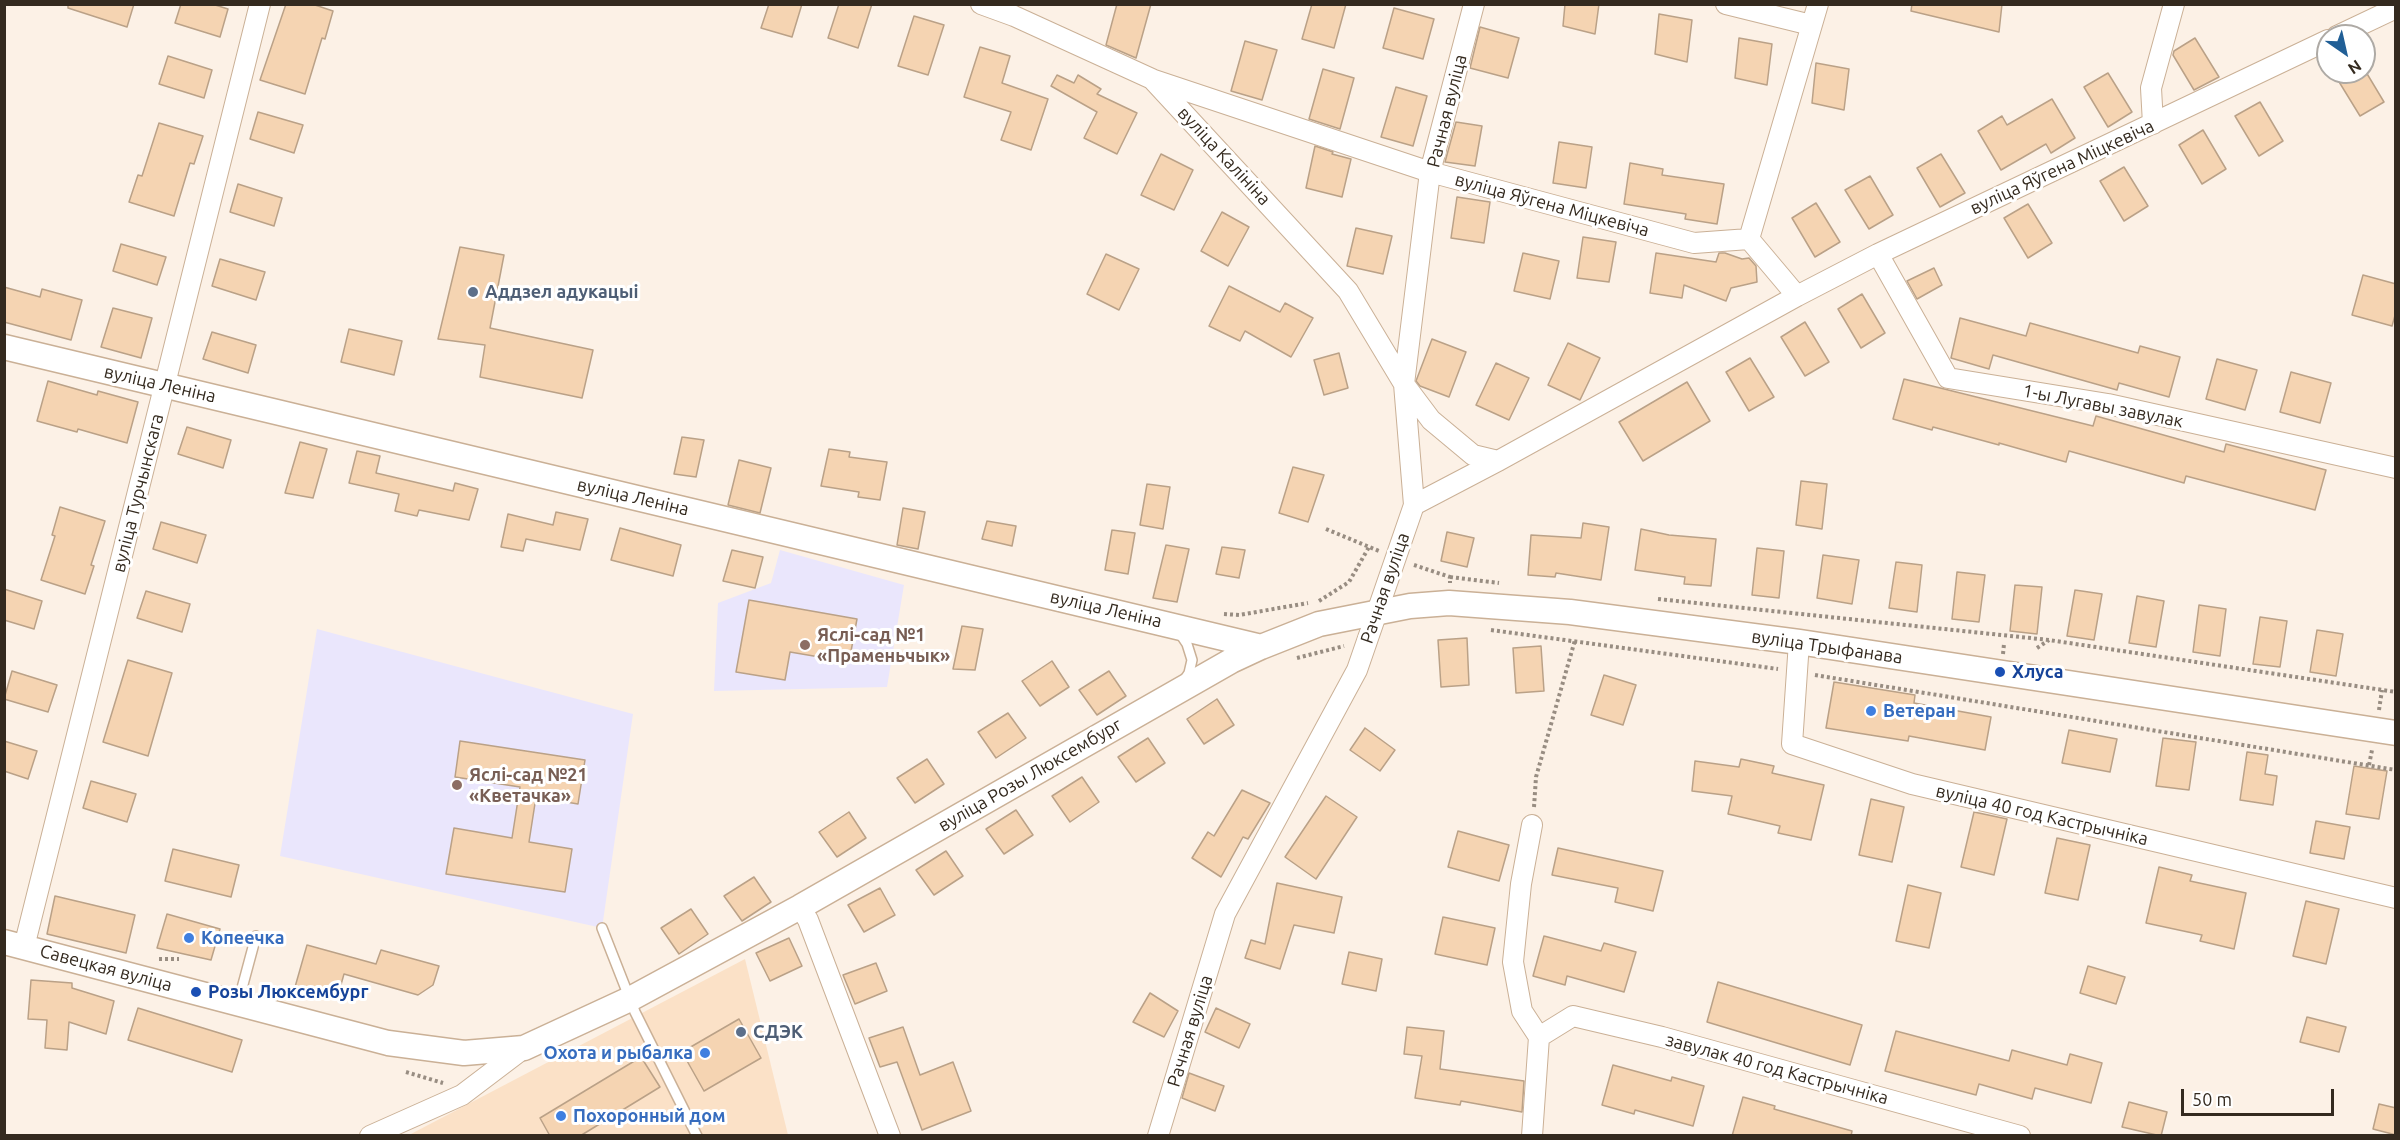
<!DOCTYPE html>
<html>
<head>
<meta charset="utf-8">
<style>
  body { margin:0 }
  #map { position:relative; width:2400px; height:1140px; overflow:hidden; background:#fcf1e6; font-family:Ubuntu,sans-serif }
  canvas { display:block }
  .frame { position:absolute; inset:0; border:6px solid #342a1f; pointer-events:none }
  .north { position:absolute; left:2316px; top:24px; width:60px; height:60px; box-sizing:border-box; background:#fff; border:2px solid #aeaaa5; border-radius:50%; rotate:146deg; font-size:16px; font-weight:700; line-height:24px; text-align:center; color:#342a1f }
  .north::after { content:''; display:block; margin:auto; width:21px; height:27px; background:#215f96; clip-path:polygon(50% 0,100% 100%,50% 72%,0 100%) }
  .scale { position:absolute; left:2181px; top:1089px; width:153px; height:27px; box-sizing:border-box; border:3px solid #342a1f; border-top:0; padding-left:8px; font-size:18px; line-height:21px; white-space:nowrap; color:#342a1f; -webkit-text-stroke:4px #fff; paint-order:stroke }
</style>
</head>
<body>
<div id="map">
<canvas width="2400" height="1140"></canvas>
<div class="frame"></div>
<div class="north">N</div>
<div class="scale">50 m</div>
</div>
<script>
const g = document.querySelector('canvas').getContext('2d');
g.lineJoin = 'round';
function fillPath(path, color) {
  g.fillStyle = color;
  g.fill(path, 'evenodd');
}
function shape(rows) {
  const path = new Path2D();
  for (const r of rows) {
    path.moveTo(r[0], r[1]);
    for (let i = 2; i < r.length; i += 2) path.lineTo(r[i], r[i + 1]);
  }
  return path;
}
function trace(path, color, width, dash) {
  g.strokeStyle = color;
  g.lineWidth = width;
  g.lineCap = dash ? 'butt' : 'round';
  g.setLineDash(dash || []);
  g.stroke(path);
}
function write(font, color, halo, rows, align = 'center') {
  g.font = font + ' Ubuntu,sans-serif';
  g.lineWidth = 6;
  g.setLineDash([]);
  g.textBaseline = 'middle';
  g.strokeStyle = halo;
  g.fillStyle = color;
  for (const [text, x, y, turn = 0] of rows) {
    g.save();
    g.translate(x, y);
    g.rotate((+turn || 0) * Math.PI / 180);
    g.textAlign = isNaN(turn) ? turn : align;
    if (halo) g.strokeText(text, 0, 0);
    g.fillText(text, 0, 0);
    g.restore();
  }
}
fillPath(shape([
  [745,959,788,1135,409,1135]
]), '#fbe1c7');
fillPath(shape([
  [780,550,904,585,887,687,714,691,718,603,771,583],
  [317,629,633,714,602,928,280,856]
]), '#eae6fc');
const building = shape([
  [68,4,134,4,127,27,68,8,68,4],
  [181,4,212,4,228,9,220,37,175,23,181,4],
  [286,4,312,4,333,11,325,39,322,38,305,94,260,80,286,4],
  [769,4,802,4,792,37,761,28,769,4],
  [839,4,872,4,858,48,828,38,839,4],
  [1117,4,1151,4,1136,58,1106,45,1117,4],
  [1312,4,1346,4,1334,48,1302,39,1312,4],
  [1565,4,1599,4,1595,34,1563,26,1565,4],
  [1912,4,2002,4,1999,32,1911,11,1912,4],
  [1394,8,1434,19,1423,59,1383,48,1394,8],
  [1659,14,1692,20,1687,62,1655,54,1659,14],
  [914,16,944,25,928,75,898,66,914,16],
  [1480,27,1519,38,1508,78,1470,68,1480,27],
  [1739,38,1772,44,1767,85,1735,78,1739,38],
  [2195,38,2219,77,2194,90,2173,55,2174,51,2195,38],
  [1245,41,1277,50,1262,100,1231,91,1245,41],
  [980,47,1010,56,1002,83,1048,99,1031,150,1001,140,1011,112,964,97,980,47],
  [168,56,212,70,204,98,159,84,168,56],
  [1816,63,1849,69,1844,110,1812,103,1816,63],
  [1323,69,1354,78,1340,129,1309,119,1323,69],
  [2333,72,2366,72,2384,102,2360,116,2333,72],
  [2108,73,2132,112,2108,127,2084,87,2108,73],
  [1057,75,1074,83,1078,75,1101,89,1097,94,1137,113,1117,154,1084,138,1097,112,1051,86,1057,75],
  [1396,87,1427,96,1413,146,1381,137,1396,87],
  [2052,99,2075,138,2051,153,2046,144,2001,170,1978,131,2002,116,2007,125,2052,99],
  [2260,102,2283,141,2259,156,2235,116,2260,102],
  [258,112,303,125,294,153,250,139,258,112],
  [1456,122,1482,126,1475,166,1445,162,1456,122],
  [159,123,203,136,194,164,190,163,174,216,129,202,138,175,142,176,159,123],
  [2203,130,2226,169,2202,184,2179,145,2203,130],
  [1559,142,1592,147,1586,188,1553,183,1559,142],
  [1315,146,1333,152,1332,154,1351,159,1342,197,1306,188,1315,146],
  [1161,154,1193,170,1174,210,1141,195,1161,154],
  [1941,154,1965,193,1940,207,1917,168,1941,154],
  [1630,163,1663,169,1662,175,1724,184,1717,224,1685,219,1686,214,1624,204,1630,163],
  [2124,167,2148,206,2124,221,2100,181,2124,167],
  [1870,176,1893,215,1869,229,1845,190,1870,176],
  [238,184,282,198,274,226,230,212,238,184],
  [1457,197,1490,202,1484,243,1451,238,1457,197],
  [1816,203,1840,242,1815,257,1792,218,1816,203],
  [2028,204,2052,243,2028,258,2004,218,2028,204],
  [1222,212,1249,227,1228,266,1201,251,1222,212],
  [1356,228,1392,236,1383,274,1347,266,1356,228],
  [1583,237,1616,242,1609,282,1577,278,1583,237],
  [121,244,166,257,157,285,113,271,121,244],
  [460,247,504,255,490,328,593,350,582,398,480,377,485,345,438,339,460,247],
  [1523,253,1559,261,1550,299,1514,291,1523,253],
  [1656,253,1716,262,1719,253,1725,253,1742,259,1749,258,1756,266,1757,282,1731,288,1726,301,1684,285,1682,298,1650,293,1656,253],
  [1106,254,1139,269,1119,310,1087,294,1106,254],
  [220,259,265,272,256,300,212,286,220,259],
  [1934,268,1942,285,1917,299,1907,281,1934,268],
  [2363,275,2396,284,2396,312,2392,326,2352,315,2363,275],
  [1229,286,1280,312,1285,303,1313,318,1291,357,1245,331,1240,341,1209,326,1229,286],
  [4,287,40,297,42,289,82,300,71,340,4,322,4,287],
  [1862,294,1885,333,1861,348,1838,309,1862,294],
  [113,308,152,318,141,358,101,347,113,308],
  [1960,318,2026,336,2030,323,2138,353,2140,346,2180,357,2169,397,2119,383,2117,390,1993,355,1989,369,1951,358,1960,318],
  [1805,322,1829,362,1805,376,1781,337,1805,322],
  [349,329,402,341,394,375,341,362,349,329],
  [212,332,256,345,248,373,203,359,212,332],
  [1432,339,1466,352,1449,397,1420,386,1416,381,1432,339],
  [1568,343,1600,358,1580,400,1548,385,1568,343],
  [1339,353,1348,388,1324,395,1314,360,1339,353],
  [1750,358,1774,397,1749,411,1726,372,1750,358],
  [2217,359,2257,370,2245,410,2206,399,2217,359],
  [1496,363,1529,378,1509,420,1476,405,1496,363],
  [2291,372,2331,383,2320,423,2280,412,2291,372],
  [1904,379,2093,426,2096,416,2224,452,2226,444,2326,470,2315,510,2186,476,2184,483,2069,451,2066,462,1999,443,1999,445,1933,427,1932,430,1893,419,1904,379],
  [48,381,97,395,98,391,138,402,127,443,78,429,77,432,37,421,48,381],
  [1687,382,1710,421,1643,461,1619,422,1687,382],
  [187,427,231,440,223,468,178,454,187,427],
  [682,437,704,440,696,477,674,474,682,437],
  [300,442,327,449,313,498,285,493,300,442],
  [829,449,850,452,849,457,887,462,880,500,858,497,859,492,821,486,829,449],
  [357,451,380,456,376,473,453,491,455,483,478,489,469,520,419,510,417,516,395,511,399,494,349,483,357,451],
  [739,460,771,468,760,513,728,505,739,460],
  [1293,467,1324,475,1308,522,1279,513,1293,467],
  [1801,481,1827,484,1822,529,1796,525,1801,481],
  [1147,484,1170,487,1163,529,1140,525,1147,484],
  [60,507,105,521,91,565,94,566,85,594,41,580,55,536,52,535,60,507],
  [903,508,925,512,918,549,897,545,903,508],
  [556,512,588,519,580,550,526,539,523,551,501,547,508,514,553,525,556,512],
  [987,521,1016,526,1012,546,982,539,987,521],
  [161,522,206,535,197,563,153,549,161,522],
  [1583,523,1609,527,1601,580,1556,573,1555,577,1528,575,1531,535,1581,538,1583,523],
  [620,528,681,545,673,576,611,560,620,528],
  [1641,529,1669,535,1716,539,1711,586,1684,584,1685,577,1635,570,1641,529],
  [1112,530,1135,533,1128,574,1105,570,1112,530],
  [1447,532,1474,538,1467,567,1441,561,1447,532],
  [1166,545,1189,549,1177,602,1153,598,1166,545],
  [1222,547,1245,550,1239,578,1216,574,1222,547],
  [1757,548,1784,551,1779,598,1752,595,1757,548],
  [732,550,763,557,755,588,723,581,732,550],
  [1823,555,1859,560,1852,604,1817,598,1823,555],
  [1896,562,1922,565,1917,612,1889,608,1896,562],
  [1957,572,1985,575,1979,622,1952,619,1957,572],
  [2015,585,2042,587,2037,634,2010,631,2015,585],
  [4,589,42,601,34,629,4,620,4,589],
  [2075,590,2102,594,2094,640,2067,636,2075,590],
  [146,591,190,604,182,632,137,618,146,591],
  [2137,596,2164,601,2156,647,2129,643,2137,596],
  [749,600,857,619,849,662,790,652,785,680,736,672,749,600],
  [2199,605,2226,609,2220,656,2193,652,2199,605],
  [2260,617,2287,621,2280,667,2253,664,2260,617],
  [962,626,983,629,975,670,953,669,962,626],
  [2317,630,2343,634,2336,676,2310,672,2317,630],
  [1467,638,1469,685,1441,687,1438,640,1467,638],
  [1541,646,1544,691,1516,693,1513,648,1541,646],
  [128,660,172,673,148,756,103,742,128,660],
  [1052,661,1069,687,1040,706,1022,681,1052,661],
  [12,671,57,685,48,712,4,699,12,671],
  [1109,671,1126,696,1097,715,1079,690,1109,671],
  [1604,675,1636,685,1623,725,1591,715,1604,675],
  [1834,682,1915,695,1914,703,1991,717,1985,750,1909,736,1908,741,1826,728,1834,682],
  [1217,699,1234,725,1204,744,1187,719,1217,699],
  [1008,713,1026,738,996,758,978,732,1008,713],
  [1365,728,1395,750,1380,771,1350,750,1365,728],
  [2069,730,2117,739,2110,772,2062,763,2069,730],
  [1148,738,1165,763,1136,782,1118,757,1148,738],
  [2163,738,2196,742,2189,790,2156,786,2163,738],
  [4,741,37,751,28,779,4,771,4,741],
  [460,741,585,760,578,804,536,797,529,842,572,849,565,892,446,874,454,828,512,838,520,787,455,777,460,741],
  [2247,752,2268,755,2265,774,2277,776,2273,805,2240,800,2247,752],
  [927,759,944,784,915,803,897,778,927,759],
  [1741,759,1774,766,1772,773,1824,785,1811,840,1778,833,1780,826,1728,814,1732,796,1692,791,1695,761,1739,767,1741,759],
  [2354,766,2387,771,2379,819,2346,814,2354,766],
  [1082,777,1099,802,1070,822,1052,796,1082,777],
  [91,781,136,794,127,822,83,808,91,781],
  [1242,790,1270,803,1248,839,1243,837,1221,877,1192,858,1208,832,1214,836,1242,790],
  [1326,796,1357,817,1316,879,1285,857,1326,796],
  [1871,799,1904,807,1892,862,1859,855,1871,799],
  [1016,810,1033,835,1004,854,986,829,1016,810],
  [849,812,866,838,837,857,819,832,849,812],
  [1974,812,2007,819,1994,875,1961,867,1974,812],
  [2316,821,2350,827,2344,859,2310,853,2316,821],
  [1458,831,1509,845,1499,881,1448,867,1458,831],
  [2057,838,2090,845,2078,900,2045,893,2057,838],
  [1558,848,1663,871,1653,911,1615,902,1618,888,1552,875,1558,848],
  [173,849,239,865,231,897,165,881,173,849],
  [946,851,963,876,934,895,916,870,946,851],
  [2159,867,2192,875,2190,881,2246,893,2234,949,2200,941,2202,935,2146,923,2159,867],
  [754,877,771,902,742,921,724,896,754,877],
  [1277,883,1342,897,1334,933,1294,925,1280,969,1245,958,1251,940,1265,944,1277,883],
  [1908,885,1941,893,1929,948,1896,941,1908,885],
  [880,888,895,915,864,932,848,905,880,888],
  [55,896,135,915,126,953,47,934,55,896],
  [2306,901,2339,909,2326,964,2293,956,2306,901],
  [691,909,708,934,679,954,661,928,691,909],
  [167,914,220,929,211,960,157,948,167,914],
  [1443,917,1495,928,1487,965,1435,954,1443,917],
  [1544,936,1601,951,1604,943,1636,952,1624,992,1567,976,1565,985,1533,976,1544,936],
  [789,938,802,966,770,981,756,953,789,938],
  [307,945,376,964,381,950,439,966,433,985,418,995,344,974,337,999,295,987,307,945],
  [1349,952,1382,959,1376,991,1342,984,1349,952],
  [876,963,887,991,855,1004,843,975,876,963],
  [2088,966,2125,977,2116,1004,2080,993,2088,966],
  [31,980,72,983,72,988,114,1001,106,1034,69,1022,67,1050,45,1048,47,1020,28,1019,31,980],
  [1718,982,1862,1025,1850,1065,1707,1022,1718,982],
  [1150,993,1178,1011,1164,1037,1133,1022,1150,993],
  [138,1008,242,1040,232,1072,128,1040,138,1008],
  [1216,1008,1250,1024,1239,1048,1205,1032,1216,1008],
  [2307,1017,2346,1027,2339,1052,2300,1042,2307,1017],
  [739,1019,761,1058,704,1091,682,1052,739,1019],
  [903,1027,920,1075,953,1062,971,1111,922,1130,897,1062,880,1067,869,1038,903,1027],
  [1407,1027,1444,1031,1440,1069,1524,1081,1522,1112,1461,1101,1460,1105,1415,1098,1422,1056,1404,1054,1407,1027],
  [1896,1031,2009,1061,2012,1050,2067,1065,2070,1054,2102,1063,2091,1103,2035,1088,2032,1099,1979,1084,1976,1095,1885,1071,1896,1031],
  [641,1057,660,1087,580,1136,550,1136,540,1118,641,1057],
  [1613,1065,1671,1081,1672,1077,1704,1086,1693,1126,1635,1110,1634,1114,1602,1105,1613,1065],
  [1189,1073,1224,1086,1215,1111,1182,1098,1189,1073],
  [1743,1097,1775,1106,1774,1109,1852,1131,1851,1136,1732,1136,1743,1097],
  [2129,1102,2167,1112,2161,1136,2122,1127,2129,1102],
  [2379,1104,2396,1108,2396,1135,2373,1129,2379,1104]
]);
fillPath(building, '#f5d4b2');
trace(building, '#baa187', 1.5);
const service = shape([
  [1179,632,1187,644,1192,660,1189,673,1185,679],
  [602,928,635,1012,697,1136],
  [238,1003,256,936]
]);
const minor = shape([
  [981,4,1014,16,1152,79,1348,291,1404,384,1431,420,1473,455,1498,461],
  [1726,4,1811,25],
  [2337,36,2396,8],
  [1154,80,1430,172,1694,243,1749,239,1797,296],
  [2153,124,2151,88,2174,4],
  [1749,239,1818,4],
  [1878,254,1948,378,2108,404,2396,468],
  [1414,505,1498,461,1797,296,1878,254,2328,40],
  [1799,642,1792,744,1912,784,2396,898],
  [1532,825,1521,884,1513,962,1522,1011,1539,1037],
  [800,907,808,920,890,1136],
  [24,947,260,4],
  [370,1136,462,1095,524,1048],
  [1158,1136,1225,914,1357,670,1414,505,1404,384,1430,172,1474,4],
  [1532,1136,1539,1037,1573,1016,1662,1037,2020,1136]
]);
const tertiary = shape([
  [4,347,1261,647],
  [4,942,388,1043,464,1053,524,1048,630,999,800,907,1231,661,1261,647,1319,624,1410,606,1449,603,1570,612,1799,642,2396,733]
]);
trace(service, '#cab096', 12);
trace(minor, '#cab096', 22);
trace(tertiary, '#cab096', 27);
trace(shape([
  [1326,529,1379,551],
  [1414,565,1450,577,1450,583],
  [1450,577,1499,583],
  [1658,599,2049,640,2396,692],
  [1319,601,1349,582,1369,547],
  [1224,614,1239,615,1308,603],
  [1491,630,1778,669],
  [2037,648,2049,640],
  [2003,654,2004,644],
  [1297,658,1344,646],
  [1815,675,2396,770],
  [2379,710,2382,690],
  [2369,765,2372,750],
  [1534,807,1536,777,1575,640],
  [159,959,179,959],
  [406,1072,443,1083]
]), '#988d82', 4, [3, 3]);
trace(service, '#fff', 9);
trace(minor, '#fff', 20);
trace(tertiary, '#fff', 24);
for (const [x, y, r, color] of [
  [473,292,6,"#5c6f8a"],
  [805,645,6,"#8d6e63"],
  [2000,672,6,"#1a4fb4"],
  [1871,711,6,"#3f7fe0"],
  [457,785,6,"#8d6e63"],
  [189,938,6,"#3f7fe0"],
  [196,992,6,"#1a4fb4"],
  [741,1032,6,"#5c6f8a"],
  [705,1053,6,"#3f7fe0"],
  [561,1116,6,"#3f7fe0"]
]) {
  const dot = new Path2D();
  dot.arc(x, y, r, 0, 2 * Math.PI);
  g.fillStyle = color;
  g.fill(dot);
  trace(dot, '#fff', 2);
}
write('18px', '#342a1f', '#fff', [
  ["Рачная вуліца",1447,111,-76],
  ["вуліца Калініна",1224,156,47],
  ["вуліца Яўгена Міцкевіча",2062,167,-25],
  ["вуліца Яўгена Міцкевіча",1552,205,15],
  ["вуліца Леніна",160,384,13],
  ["1-ы Лугавы завулак",2103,406,11],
  ["вуліца Турчынскага",138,493,-76],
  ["вуліца Леніна",633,497,13],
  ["Рачная вуліца",1385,588,-71],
  ["вуліца Леніна",1106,609,13],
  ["вуліца Трыфанава",1827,647,8],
  ["вуліца Розы Люксембург",1030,775,-30],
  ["вуліца 40 год Кастрычніка",2042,815,13],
  ["Савецкая вуліца",106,968,15],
  ["Рачная вуліца",1190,1031,-73],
  ["завулак 40 год Кастрычніка",1777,1069,15]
]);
write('bold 18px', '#4e5e75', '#fff', [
  ["Аддзел адукацыі",485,292],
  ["СДЭК",753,1032]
], 'left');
write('bold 18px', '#785e54', '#fff', [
  ["Яслі-сад №1",817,635],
  ["«Праменьчык»",817,656],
  ["Яслі-сад №21",469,775],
  ["«Кветачка»",469,796]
], 'left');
write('bold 18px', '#164399', '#fff', [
  ["Хлуса",2012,672],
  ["Розы Люксембург",208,992]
], 'left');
write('bold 18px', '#366cbe', '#fff', [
  ["Ветеран",1883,711],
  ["Копеечка",201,938],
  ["Охота и рыбалка",693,1053,"right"],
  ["Похоронный дом",573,1116]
], 'left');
</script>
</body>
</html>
